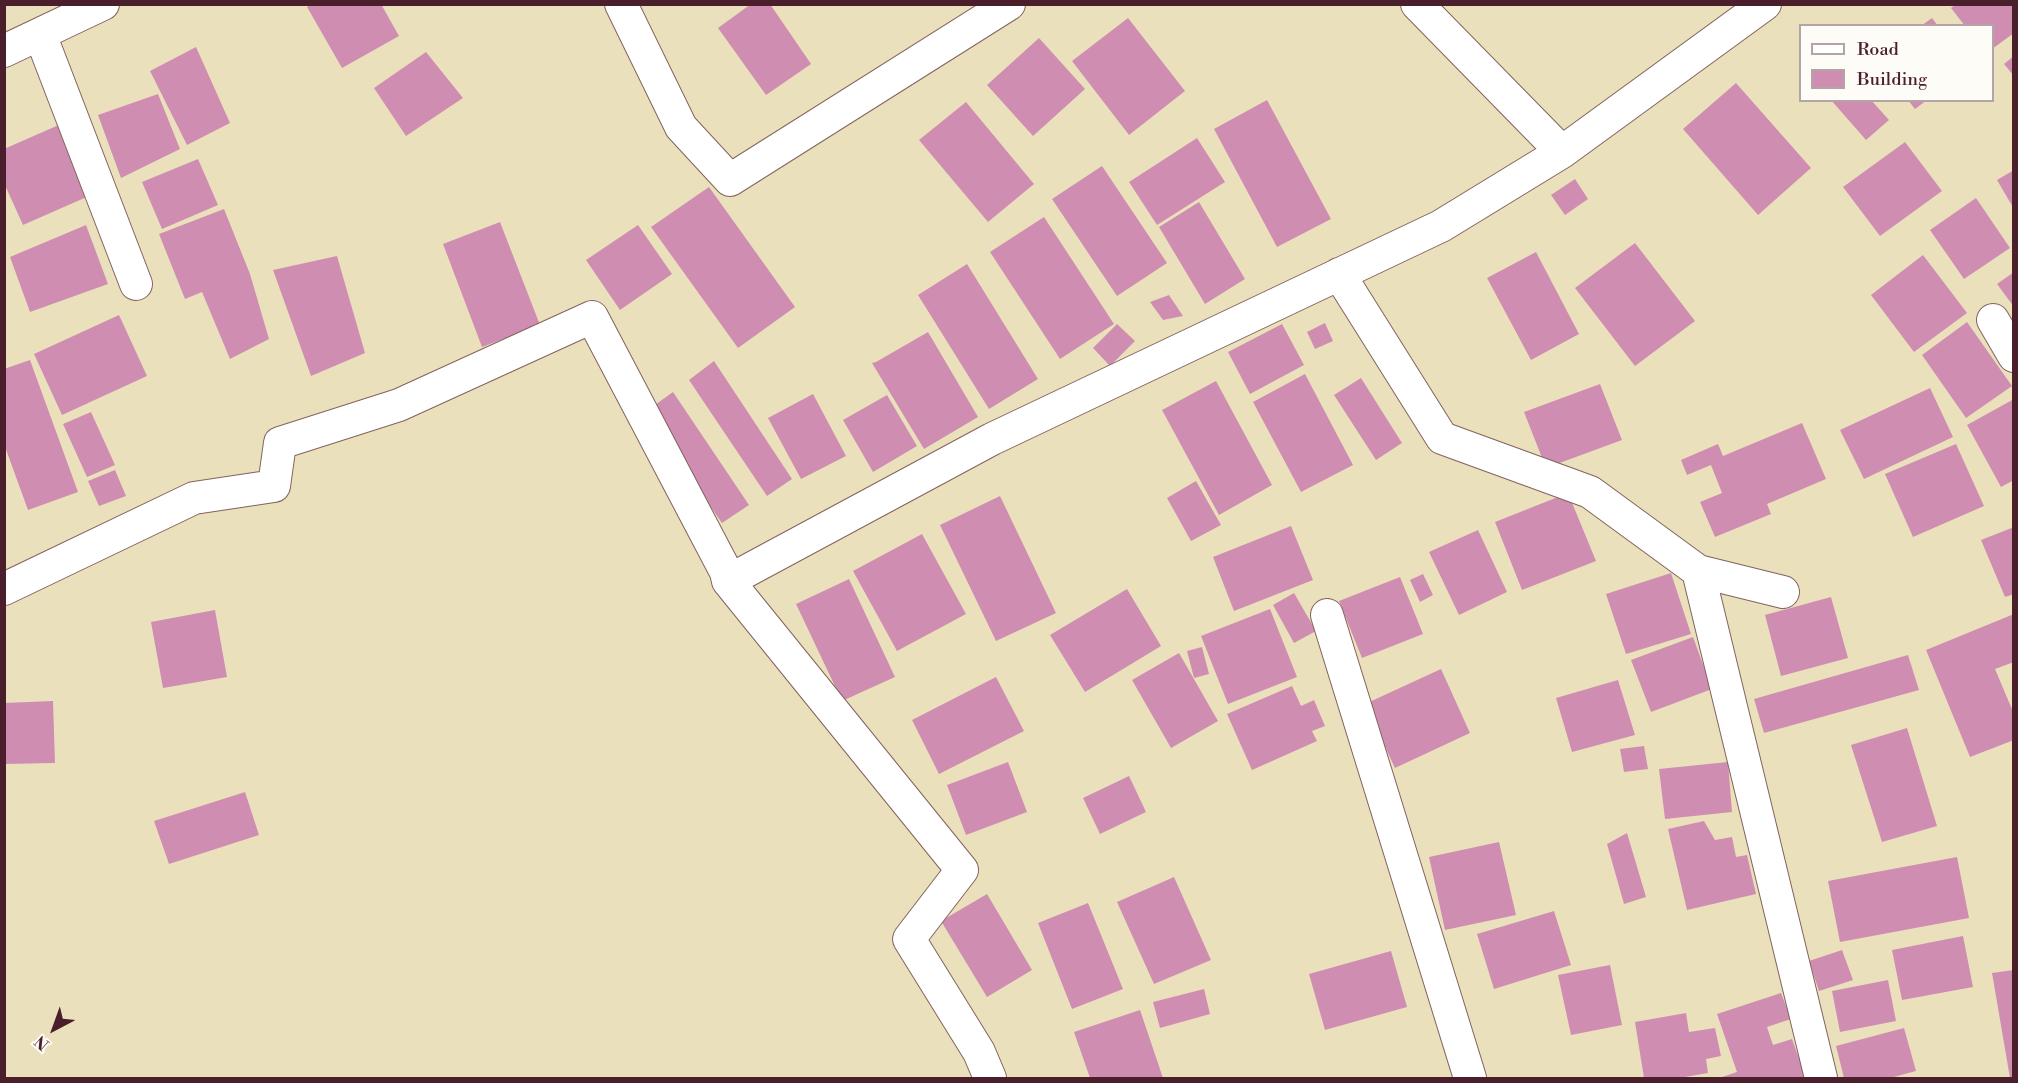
<!DOCTYPE html>
<html>
<head>
<meta charset="utf-8">
<style>
  body { margin:0 }
  #map { position:relative; width:2018px; height:1083px; overflow:hidden; background:#ebe0bc; font-family:"Libre Bodoni",serif }
  canvas { display:block }
  .frame { position:absolute; inset:0; border:6px solid #4a1f2b; pointer-events:none }
  .legend { position:absolute; left:1799px; top:24px; width:195px; height:78px; box-sizing:border-box; background:#fdfcf7; border:2px solid #b5a4a5; margin:0; padding:8px 10px; list-style:none; font-size:18px; color:#4a1f2b }
  .legend li { display:flex; align-items:center; gap:12px; height:30px }
  .legend b { width:30px; border:2px solid #b5a4a5 }
  .north { position:absolute; left:24px; top:999px; width:60px; height:60px; -webkit-text-stroke:4px #fdfcf7; paint-order:stroke; rotate:221deg; font-size:16px; font-weight:700; line-height:24px; text-align:center; color:#4a1f2b }
  .north::after { content:''; display:block; margin:auto; width:21px; height:27px; background:#4a1f2b; clip-path:polygon(50% 0,100% 100%,50% 72%,0 100%) }
</style>
</head>
<body>
<div id="map">
<canvas width="2018" height="1083"></canvas>
<div class="frame"></div>
<ul class="legend">
<li><b style="height:8px;background:#fff"></b>Road</li>
<li><b style="height:16px;background:#cf8eb1"></b>Building</li>
</ul>
<div class="north">N</div>
</div>
<script>
const g = document.querySelector('canvas').getContext('2d');
g.lineJoin = 'round';
function fillPath(path, color) {
  g.fillStyle = color;
  g.fill(path, 'evenodd');
}
function shape(rows) {
  const path = new Path2D();
  for (const r of rows) {
    path.moveTo(r[0], r[1]);
    for (let i = 2; i < r.length; i += 2) path.lineTo(r[i], r[i + 1]);
  }
  return path;
}
function trace(path, color, width, dash) {
  g.strokeStyle = color;
  g.lineWidth = width;
  g.lineCap = dash ? 'butt' : 'round';
  g.setLineDash(dash || []);
  g.stroke(path);
}
fillPath(shape([
  [311,4,381,4,399,36,342,68,307,7],
  [751,4,770,4,811,64,766,95,718,28],
  [1956,4,2014,4,2014,33,1992,49,1992,26,1965,26,1951,8],
  [1128,18,1185,91,1129,135,1072,61],
  [1932,18,1938,26,1921,26],
  [1039,38,1085,89,1033,136,987,85],
  [196,47,230,123,187,145,150,71],
  [426,52,463,98,406,136,374,88],
  [2014,56,2014,76,2004,64],
  [1736,83,1811,168,1758,215,1683,129],
  [158,94,180,149,121,178,98,115],
  [1267,100,1331,219,1277,247,1214,129],
  [1831,100,1871,100,1889,120,1866,140],
  [1908,100,1927,100,1915,109],
  [966,102,1034,184,988,222,919,140],
  [61,124,89,196,23,225,4,183,4,149],
  [1197,138,1225,182,1157,225,1129,182],
  [1905,142,1942,191,1880,236,1843,187],
  [198,159,218,205,162,229,142,182],
  [1102,166,1167,263,1117,296,1052,199],
  [2014,170,2014,209,1997,180],
  [1575,179,1588,199,1565,215,1551,195],
  [709,187,795,307,738,348,651,227],
  [1976,198,2010,248,1964,279,1930,230],
  [1199,202,1245,279,1205,304,1159,227],
  [224,209,250,274,269,339,230,359,202,292,185,299,159,234],
  [1044,217,1114,324,1060,359,990,252],
  [500,222,540,325,482,347,443,244],
  [86,225,108,284,30,312,10,257],
  [638,225,672,274,620,310,586,260],
  [1635,243,1695,321,1635,366,1575,288],
  [1536,252,1579,334,1531,360,1487,278],
  [1923,255,1967,313,1914,352,1871,295],
  [337,256,365,353,311,376,273,270],
  [967,264,1038,379,989,409,918,295],
  [2014,272,2014,307,1997,284],
  [1169,295,1183,316,1163,320,1150,302],
  [119,315,147,376,62,415,34,354],
  [1967,322,2012,386,1966,418,1922,355],
  [1325,323,1333,341,1315,349,1307,332],
  [1117,324,1135,341,1110,366,1093,348],
  [1282,324,1304,365,1250,394,1228,352],
  [928,332,978,417,924,449,872,363,876,362],
  [30,360,78,492,28,510,4,444,4,369],
  [714,361,792,479,767,496,689,380],
  [1305,374,1353,465,1301,492,1253,402],
  [1361,378,1402,443,1376,460,1334,395],
  [1216,381,1272,485,1219,515,1162,410],
  [1600,384,1622,440,1546,468,1524,412],
  [1930,388,1953,437,1864,479,1840,430],
  [673,392,749,505,722,523,645,412],
  [813,394,846,456,801,479,768,418],
  [887,395,917,446,873,472,843,420],
  [2014,399,2014,480,2001,487,1967,425],
  [91,412,115,465,87,477,63,424],
  [1802,423,1826,479,1767,504,1771,514,1715,537,1700,502,1722,493,1711,465,1687,475,1681,460,1718,444,1723,456],
  [1956,444,1984,506,1913,537,1885,474],
  [115,470,126,496,99,506,88,481],
  [1196,481,1221,525,1191,541,1167,498],
  [1568,493,1596,561,1522,590,1495,522],
  [1000,496,1056,613,996,641,940,525],
  [1291,526,1313,580,1234,611,1213,557],
  [2014,527,2014,594,2005,597,1981,540],
  [1478,530,1507,592,1459,615,1429,552],
  [922,534,966,614,897,651,853,571],
  [1671,573,1691,634,1626,654,1606,594],
  [1423,574,1433,595,1420,602,1410,580],
  [1400,577,1423,634,1362,658,1339,601],
  [849,579,895,677,842,701,796,604],
  [1127,589,1161,646,1085,692,1050,635],
  [1294,593,1316,631,1294,643,1273,605],
  [1831,597,1848,658,1781,676,1765,615],
  [1270,609,1297,677,1228,704,1201,636],
  [215,610,227,677,163,688,151,622],
  [2014,614,2014,662,1995,669,2014,714,2014,740,1970,757,1926,650],
  [1693,637,1712,689,1651,712,1631,660],
  [1202,647,1209,674,1194,678,1187,651],
  [1179,653,1218,721,1171,748,1132,680],
  [1908,655,1919,690,1764,733,1754,699],
  [1441,669,1470,733,1395,768,1365,704],
  [996,677,1024,731,939,774,912,720],
  [1618,680,1635,735,1572,752,1556,698],
  [1292,686,1301,706,1314,700,1325,726,1312,731,1317,741,1252,770,1227,714],
  [53,701,55,763,4,764,4,703],
  [1907,728,1937,826,1882,842,1851,745],
  [1644,746,1648,769,1624,772,1620,749],
  [1008,762,1027,812,966,835,947,785],
  [1728,762,1732,812,1665,819,1659,769],
  [1129,776,1146,812,1100,834,1083,798],
  [245,792,259,835,169,864,154,821],
  [1704,821,1715,840,1732,837,1736,857,1747,855,1756,894,1687,910,1668,829],
  [1627,833,1646,897,1624,904,1607,844],
  [1499,842,1516,915,1445,930,1429,857],
  [1957,857,1969,918,1840,942,1828,881],
  [1174,877,1211,960,1154,984,1117,902],
  [987,894,1032,970,987,997,941,921],
  [1088,903,1123,989,1072,1009,1038,923],
  [1554,911,1571,965,1494,989,1477,934],
  [1963,936,1973,987,1902,1000,1892,950],
  [1842,950,1853,980,1819,991,1809,961],
  [1391,951,1407,1007,1325,1030,1309,974],
  [1610,965,1622,1025,1571,1035,1558,975],
  [2014,970,2014,1078,2010,1078,1992,973],
  [1888,980,1896,1021,1840,1032,1832,991],
  [1204,989,1210,1014,1160,1028,1153,1002],
  [1781,993,1791,1019,1767,1027,1773,1045,1792,1039,1806,1078,1719,1078,1737,1072,1717,1014],
  [1140,1010,1163,1078,1090,1078,1074,1032],
  [1686,1013,1689,1032,1715,1028,1721,1056,1706,1059,1708,1073,1679,1078,1644,1078,1635,1022],
  [1904,1028,1916,1071,1890,1078,1844,1078,1836,1046]
]), '#cf8eb1');
const minor = shape([
  [621,4,681,127,730,180,1009,4],
  [1417,4,1562,152],
  [40,34,136,284],
  [4,51,103,4],
  [1339,274,1442,438,1590,492,1698,571,1783,592],
  [1993,320,2014,356],
  [1698,571,1821,1078],
  [728,581,992,439,1441,226,1562,152,1765,4],
  [4,589,194,498,274,486,280,443,399,405,592,317,726,572,728,581,962,870,909,939,979,1052,990,1078],
  [1327,615,1470,1078]
]);
trace(minor, '#82635e', 34);
trace(minor, '#fff', 32);
</script>
</body>
</html>
